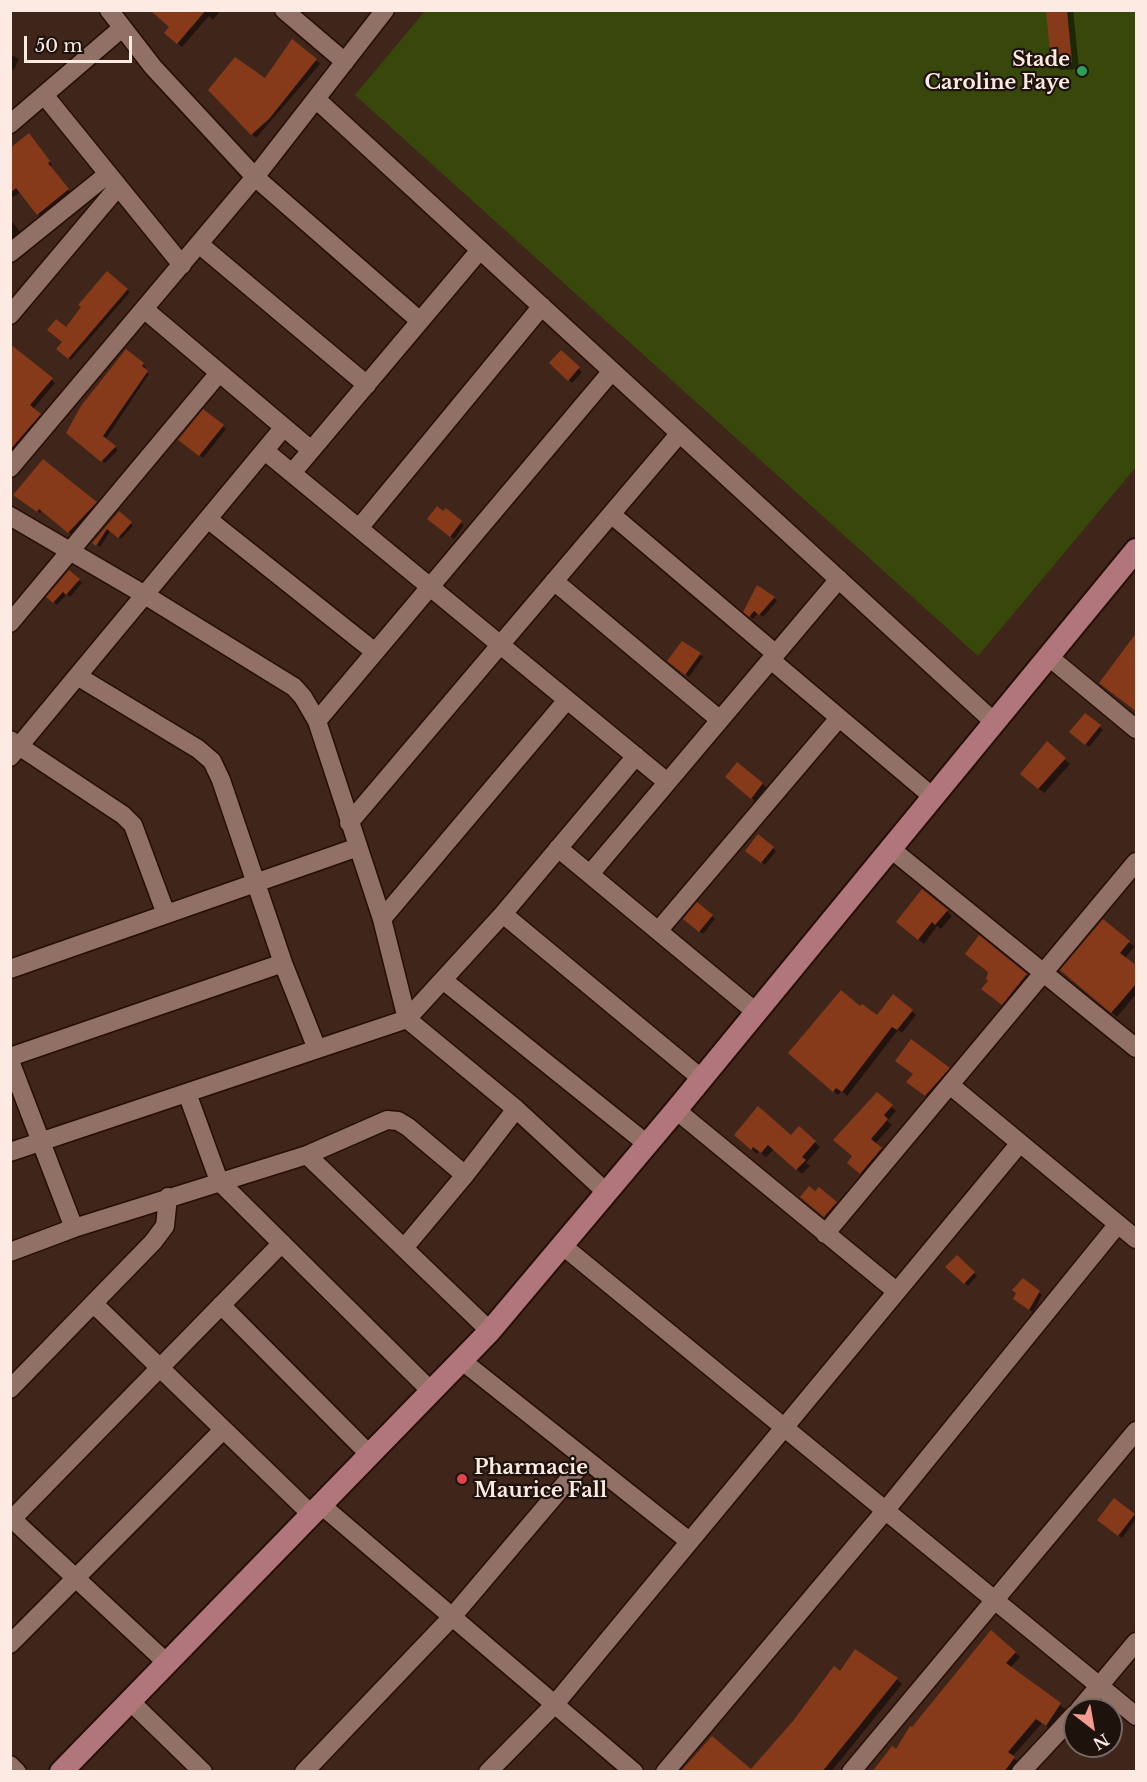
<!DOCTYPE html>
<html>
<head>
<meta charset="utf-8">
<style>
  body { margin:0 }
  #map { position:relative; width:1147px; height:1782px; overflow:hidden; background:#40251b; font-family:"Libre Baskerville",serif }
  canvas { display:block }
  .frame { position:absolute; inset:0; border:12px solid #fdeae3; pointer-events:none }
  .north { position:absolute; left:1063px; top:1698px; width:60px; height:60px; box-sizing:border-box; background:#1e120d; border:2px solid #776863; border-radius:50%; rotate:149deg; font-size:16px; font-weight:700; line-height:24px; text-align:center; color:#fdeae3 }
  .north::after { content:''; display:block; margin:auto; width:21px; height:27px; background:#f59c92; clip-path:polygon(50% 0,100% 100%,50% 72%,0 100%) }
  .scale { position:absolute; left:24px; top:36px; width:108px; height:27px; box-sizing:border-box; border:3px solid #fdeae3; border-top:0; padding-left:8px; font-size:18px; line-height:21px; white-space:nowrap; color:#fdeae3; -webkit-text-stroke:4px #1e120d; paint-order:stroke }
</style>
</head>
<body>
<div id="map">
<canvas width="1147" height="1782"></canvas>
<div class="frame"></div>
<div class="north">N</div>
<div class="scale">50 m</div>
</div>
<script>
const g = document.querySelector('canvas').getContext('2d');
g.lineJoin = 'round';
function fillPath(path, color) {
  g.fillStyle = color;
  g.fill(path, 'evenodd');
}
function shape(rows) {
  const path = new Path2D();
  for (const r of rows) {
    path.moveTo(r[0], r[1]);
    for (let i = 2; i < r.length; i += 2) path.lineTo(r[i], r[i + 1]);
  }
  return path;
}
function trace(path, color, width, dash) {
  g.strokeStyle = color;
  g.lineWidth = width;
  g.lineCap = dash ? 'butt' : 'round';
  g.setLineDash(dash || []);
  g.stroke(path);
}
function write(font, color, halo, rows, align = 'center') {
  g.font = font + ' "Libre Baskerville",serif';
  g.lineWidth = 4.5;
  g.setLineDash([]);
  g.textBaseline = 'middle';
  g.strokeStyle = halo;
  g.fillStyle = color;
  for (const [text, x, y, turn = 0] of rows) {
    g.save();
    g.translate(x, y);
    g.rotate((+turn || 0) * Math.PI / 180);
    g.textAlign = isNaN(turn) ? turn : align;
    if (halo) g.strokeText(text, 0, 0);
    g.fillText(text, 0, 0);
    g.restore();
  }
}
fillPath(shape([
  [425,11,1136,11,1136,467,978,656,355,95]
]), '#38480a');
fillPath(shape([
  [151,10,221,10,213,20,209,16,182,47,170,37,171,27],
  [1048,10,1073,10,1079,69,1060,70,1053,63],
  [10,54,19,59,14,70,10,69],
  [316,60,320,64,256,138,210,90,266,80],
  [32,138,52,165,50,167,71,193,41,217,21,192,10,199,10,156],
  [10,219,22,234,10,242],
  [107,273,130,292,71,360,60,352,66,329],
  [10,346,55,383,33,409,43,419,10,458],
  [126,351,146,367,144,370,149,374,105,440,118,450,105,463,70,435],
  [561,352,582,372,572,383,551,363],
  [223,426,226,429,203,458,183,443],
  [17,497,96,503,98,505,76,531,74,530,71,534,42,510,40,513],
  [119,513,133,526,121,539,111,530,100,547,94,543],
  [443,514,464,525,454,539,432,522],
  [69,572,82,583,70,597,67,594,57,605,48,597],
  [774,598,777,601,763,617,758,613,753,619,745,611],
  [683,643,703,657,689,677,672,664],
  [1100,727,1103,730,1089,747,1074,735],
  [1064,759,1070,764,1044,793,1027,779],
  [738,765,766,787,755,801,730,780],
  [758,836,776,851,765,865,750,853],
  [947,911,952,916,941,929,937,926,924,944,903,927],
  [712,916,715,919,703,934,688,922],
  [980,937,1031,980,1007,1008,988,993,990,973],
  [1129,942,1134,947,1125,958,1136,968,1136,994,1117,1017,1067,975],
  [861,1008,877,1017,912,1011,916,1015,902,1033,898,1030,847,1096,842,1091,838,1095,794,1057],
  [949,1069,954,1074,931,1100,913,1087,914,1074],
  [877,1094,896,1111,887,1121,892,1125,875,1144,886,1153,866,1177,853,1167],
  [799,1128,820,1147,806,1163,810,1166,802,1174,774,1149,766,1157,759,1151,757,1154,741,1140,791,1137],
  [819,1189,839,1206,828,1219,805,1200],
  [957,1257,977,1276,968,1286,947,1267],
  [1039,1292,1042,1295,1033,1312,1018,1302],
  [1134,1515,1136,1519,1122,1538,1102,1523],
  [1015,1653,1020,1657,1010,1668,1065,1709,1051,1730,1042,1723,1012,1757,1019,1763,1013,1772,879,1772,913,1729],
  [840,1673,897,1679,902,1684,831,1772,681,1772,751,1771]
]), '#0007');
fillPath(shape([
  [150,10,206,10,177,44,164,33,169,27],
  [1046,10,1067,10,1072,62,1051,64],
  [292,39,317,59,269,119,251,135,208,90,235,57,265,78],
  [29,133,50,161,48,163,69,189,37,215,16,188,10,193,10,148],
  [107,271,128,289,68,359,56,349,62,342,47,330,56,319,66,327,81,307,78,305],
  [10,344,53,378,30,405,41,414,10,450],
  [126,349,144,363,142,366,148,371,103,436,116,446,101,462,66,433,81,406],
  [561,350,580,367,568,381,549,363],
  [203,409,224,425,199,456,178,440],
  [43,459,97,502,68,533,39,509,37,512,13,495],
  [437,506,443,511,446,508,462,521,450,537,427,519],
  [119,511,132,522,118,538,107,529,96,546,92,543],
  [69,570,80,579,66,595,63,592,53,603,46,597],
  [757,585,775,597,759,615,754,611,749,617,743,612],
  [1137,632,1137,712,1099,683],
  [682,641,701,653,685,675,667,661],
  [1085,713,1101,725,1085,745,1069,732],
  [1047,741,1066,758,1038,789,1020,774],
  [737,762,763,783,751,799,725,777],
  [758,834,774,847,761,863,745,851],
  [922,889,948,910,935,925,932,922,918,940,896,922],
  [697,902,713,915,699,932,683,919],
  [1103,919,1130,941,1120,953,1137,966,1137,983,1111,1013,1060,970],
  [979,935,1027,974,1002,1005,981,989,988,981,986,979,988,972,965,954],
  [841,990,860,1006,862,1004,877,1015,893,994,913,1010,897,1030,892,1027,842,1092,836,1088,833,1092,788,1053],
  [911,1039,950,1068,925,1096,906,1082,913,1074,895,1061],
  [877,1092,893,1105,884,1115,888,1119,871,1139,882,1148,860,1174,847,1163,852,1156,833,1140],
  [758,1106,791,1135,799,1126,816,1141,802,1157,806,1160,796,1170,768,1145,761,1153,753,1147,751,1150,734,1135],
  [809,1186,815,1191,819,1187,837,1202,824,1217,800,1197],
  [957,1255,975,1272,964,1284,945,1267],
  [1023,1278,1040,1291,1029,1310,1013,1299,1016,1293,1012,1290],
  [1114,1498,1135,1514,1118,1536,1097,1520],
  [991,1630,1016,1652,1006,1663,1061,1703,1046,1726,1036,1719,1008,1752,1015,1757,1004,1772,872,1772,892,1746,896,1749,910,1726,912,1727],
  [855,1649,898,1678,822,1772,680,1772,712,1736,751,1769,793,1721,834,1666,840,1671]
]), '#863a1a');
const minor = shape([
  [109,10,153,67,255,177,420,321],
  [284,10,345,62],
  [45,96,182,265],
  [316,99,994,722],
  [10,124,122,28],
  [199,244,367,385],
  [10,253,108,174],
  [144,309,311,450],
  [10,315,118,187],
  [265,451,667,782],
  [10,468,255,177,385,10],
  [292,473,480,250],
  [611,514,776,654],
  [10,516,145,595,294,687,303,697,317,721,382,919,407,1019,516,1109,606,1192],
  [209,520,375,652],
  [359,528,542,306],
  [554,581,720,720],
  [10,623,219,373],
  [1048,656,1136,729],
  [771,660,933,797],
  [79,677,198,749,212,761,221,780,283,963,317,1049],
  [317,721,612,371],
  [10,740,123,815,133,825,166,914],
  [10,757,284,427],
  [349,823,680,433],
  [558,848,757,1013],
  [891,849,1136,1048],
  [590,874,839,579],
  [503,914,702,1079],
  [382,919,567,700],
  [658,931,839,718],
  [10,969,358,847],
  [443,980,647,1144],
  [10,1057,283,963],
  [10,1061,74,1228],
  [950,1085,1136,1239],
  [187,1093,219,1181,431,1391],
  [676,1110,896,1291],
  [10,1152,407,1019,503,914,636,756],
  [307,1155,490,1331],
  [825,1234,1136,862],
  [563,1246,1136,1716],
  [404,1248,465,1175,516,1109],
  [10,1252,74,1228,307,1155,387,1120,398,1121,408,1127,465,1175],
  [94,1304,311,1514],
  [221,1305,369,1454],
  [461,1360,689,1541],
  [10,1389,153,1242,165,1226,168,1197],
  [320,1504,634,1772],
  [10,1517,167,1663],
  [12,1519,282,1243],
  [10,1644,223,1430],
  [130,1701,203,1772],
  [1079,1710,1136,1642],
  [10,1765,17,1772],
  [304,1772,452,1617,586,1459],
  [488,1772,555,1704,1020,1143],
  [665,1772,885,1511,1118,1224],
  [851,1772,1136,1431],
  [1021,1772,1075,1714]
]);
const major = shape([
  [61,1772,490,1331,676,1110,1136,550]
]);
trace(minor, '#260d05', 21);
trace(major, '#260d05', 26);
trace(minor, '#917165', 18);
trace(major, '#b0767c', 22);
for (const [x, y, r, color] of [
  [1082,71,6,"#2e9e5b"],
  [462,1479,6,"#e0444e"]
]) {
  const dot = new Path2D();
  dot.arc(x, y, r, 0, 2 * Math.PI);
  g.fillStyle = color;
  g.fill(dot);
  trace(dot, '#1e120d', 2);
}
write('bold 20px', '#fdeae3', '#1e120d', [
  ["Stade",1070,60],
  ["Caroline Faye",1070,83],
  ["Pharmacie",474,1468,"left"],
  ["Maurice Fall",474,1491,"left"]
], 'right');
</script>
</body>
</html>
